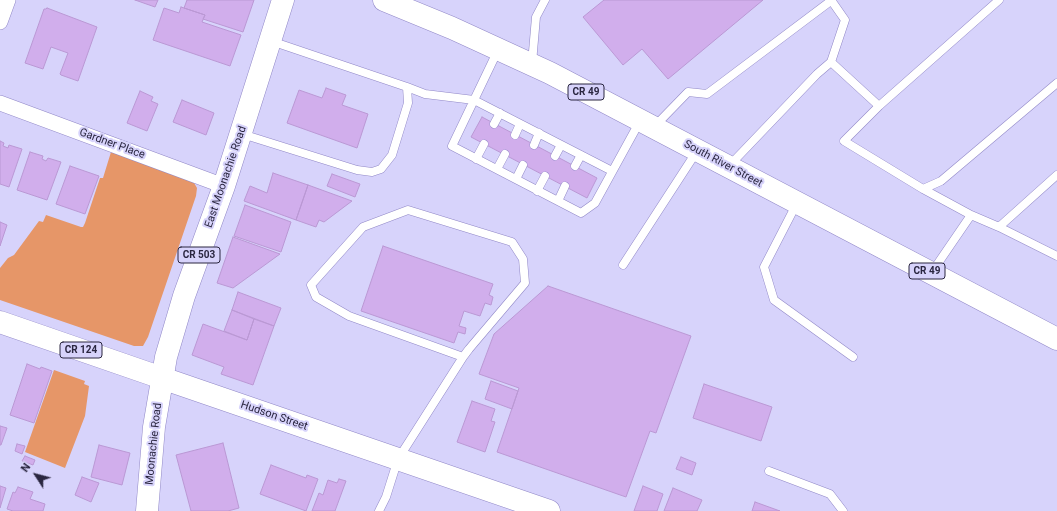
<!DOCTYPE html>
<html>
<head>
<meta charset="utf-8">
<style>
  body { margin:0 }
  #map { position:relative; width:1057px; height:511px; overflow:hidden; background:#d7d3fb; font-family:Roboto,sans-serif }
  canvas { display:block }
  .north { position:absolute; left:16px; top:455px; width:40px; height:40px; -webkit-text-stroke:3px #d7d3fb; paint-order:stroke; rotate:306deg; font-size:11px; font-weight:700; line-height:16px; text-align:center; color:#2a2640 }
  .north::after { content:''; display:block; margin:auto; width:14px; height:18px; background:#2a2640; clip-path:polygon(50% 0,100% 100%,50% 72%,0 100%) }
</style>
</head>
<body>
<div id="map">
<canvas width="1057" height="511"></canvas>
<div class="north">N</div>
</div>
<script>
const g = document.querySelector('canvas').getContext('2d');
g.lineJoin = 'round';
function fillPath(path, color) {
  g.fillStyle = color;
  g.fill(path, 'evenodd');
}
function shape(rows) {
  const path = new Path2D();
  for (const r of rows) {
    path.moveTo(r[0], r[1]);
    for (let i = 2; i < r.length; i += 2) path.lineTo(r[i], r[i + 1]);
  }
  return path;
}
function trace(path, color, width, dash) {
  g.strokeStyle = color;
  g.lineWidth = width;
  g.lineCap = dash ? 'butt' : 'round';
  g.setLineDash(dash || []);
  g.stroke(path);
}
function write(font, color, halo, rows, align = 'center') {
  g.font = font + ' Roboto,sans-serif';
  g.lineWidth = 4;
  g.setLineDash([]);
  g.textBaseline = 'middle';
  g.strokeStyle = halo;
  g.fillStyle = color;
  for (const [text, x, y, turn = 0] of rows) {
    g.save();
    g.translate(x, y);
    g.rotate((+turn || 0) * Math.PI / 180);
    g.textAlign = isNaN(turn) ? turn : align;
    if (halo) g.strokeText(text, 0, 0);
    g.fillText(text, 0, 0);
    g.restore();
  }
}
fillPath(shape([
  [111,152,187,178,193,181,197,188,196,196,148,337,143,346,134,346,0,300,0,268,8,258,14,255,39,221,43,222,46,215,81,227,83,227,85,223,100,178,103,178],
  [54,370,85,381,84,384,89,386,85,416,65,468,25,452]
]), '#e69668');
const building = shape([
  [135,0,158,0,155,7,135,0],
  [187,0,254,0,243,32,203,19,205,15,184,8,187,0],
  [604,0,763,0,668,79,642,49,623,65,583,17,604,0],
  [181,7,205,15,202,22,241,35,230,66,153,40,164,8,179,13,181,7],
  [47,8,97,27,78,81,61,75,60,74,68,53,51,47,43,69,25,63,44,9,46,9,47,8],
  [326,88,346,95,342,105,368,114,357,148,287,123,299,90,322,98,326,88],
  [140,91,153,97,151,101,158,104,147,131,127,123,140,91],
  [182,100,214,113,206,135,173,122,182,100],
  [482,117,597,178,587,198,471,137,482,117],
  [0,141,4,143,3,146,8,148,9,145,22,149,9,187,0,184,0,141],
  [30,152,43,156,42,159,46,161,48,158,61,162,47,200,17,190,30,152],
  [70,166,99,176,85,214,56,204,70,166],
  [273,173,308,185,296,220,244,201,250,186,267,193,273,173],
  [332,174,360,184,355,197,327,186,332,174],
  [308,185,352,201,324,222,319,220,316,227,296,220,308,185],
  [245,205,291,222,281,252,234,236,245,205],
  [0,222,7,225,0,246,0,222],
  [233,237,280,254,233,288,217,283,233,237],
  [383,246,493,284,489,295,493,297,491,305,485,303,480,316,464,311,459,326,466,328,465,334,458,332,454,343,361,311,383,246],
  [548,286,691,336,656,433,650,431,626,497,497,452,519,388,479,374,494,334,548,286],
  [238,292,281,308,274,326,232,310,238,292],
  [232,310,254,319,247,340,224,331,232,310],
  [254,319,274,326,253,385,221,374,224,367,192,355,203,324,247,340,254,319],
  [27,364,40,369,41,367,52,371,34,423,10,415,27,364],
  [491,381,518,391,512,409,485,399,491,381],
  [704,384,772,407,761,441,693,418,704,384],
  [472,401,495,409,491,421,495,422,485,452,457,442,472,401],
  [0,426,7,428,1,445,0,445,0,426],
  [223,443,239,508,228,511,191,511,176,455,223,443],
  [17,444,25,446,22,454,15,451,17,444],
  [99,445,130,453,122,485,91,477,99,445],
  [25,456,35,460,33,465,22,461,25,456],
  [681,457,696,463,692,475,676,469,681,457],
  [271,465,306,478,307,475,318,479,306,511,260,494,271,465],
  [82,477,99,483,91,502,75,495,82,477],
  [339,479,346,481,335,511,312,511,319,493,323,495,328,480,337,483,339,479],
  [0,486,6,488,0,508,0,486],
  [643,486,663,494,657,511,634,511,643,486],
  [18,487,33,492,30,499,45,504,43,511,13,511,7,509,13,492,15,493,18,487],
  [673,488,702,500,697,511,664,511,673,488],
  [755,502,780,511,752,511,755,502]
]);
fillPath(building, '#d1aeec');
trace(building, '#ba98d4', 1);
const service = shape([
  [271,41,407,87],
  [498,50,452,146,581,213,595,203,640,121],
  [831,62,845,20,831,0],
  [532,63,536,17,545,0],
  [879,106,999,0],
  [494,124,500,113],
  [654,127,688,92,707,94,832,0],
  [242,134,357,170,372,172,381,169,392,155,408,103,407,87,425,94,474,100,612,171],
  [515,135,520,124],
  [534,145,539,133],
  [555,156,561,145],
  [476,159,484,144],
  [575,166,581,155],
  [729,166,817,74,831,62,879,106,844,141,923,189,941,181,1057,83],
  [497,169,505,154],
  [516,179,523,165],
  [923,189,971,215],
  [537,191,545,176],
  [558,201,565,186],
  [797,203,764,267,774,300,853,357],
  [999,227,1057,256],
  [623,265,697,151],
  [932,272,971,215,999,227,1057,175],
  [769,471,830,494,843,511],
  [379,511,386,497,398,459,407,445,463,357,469,349,525,283,523,259,512,242,408,210,363,227,311,285,316,297,349,316,463,357]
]);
const minor = shape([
  [0,22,8,0],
  [0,103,224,186]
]);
const secondary = shape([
  [162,378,549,511]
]);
const primary = shape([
  [384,0,452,28,550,73,1057,339],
  [0,322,162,378],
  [147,511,154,427,166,357,184,296,224,186,283,0]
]);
trace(service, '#9188c7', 9);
trace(minor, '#9188c7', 16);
trace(secondary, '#9188c7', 23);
trace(primary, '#9188c7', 23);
trace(service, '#fff', 8);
trace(minor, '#fff', 15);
trace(secondary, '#fff', 22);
trace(primary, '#fff', 22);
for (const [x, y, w] of [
  [586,92,36],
  [199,255,42],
  [927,271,36],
  [81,350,42]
]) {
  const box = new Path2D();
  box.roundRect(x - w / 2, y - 8, w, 16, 3);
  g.fillStyle = '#d7d3fb';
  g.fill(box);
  trace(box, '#2a2640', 1);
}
write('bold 10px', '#2a2640', null, [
  ["CR 49",586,92],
  ["CR 503",199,255],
  ["CR 49",927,271],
  ["CR 124",81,350]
]);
write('11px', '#2a2640', '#d7d3fb', [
  ["Gardner Place",112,144,20],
  ["South River Street",723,164,28],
  ["East Moonachie Road",226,177,-71],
  ["Hudson Street",274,416,19],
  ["Moonachie Road",154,444,-84]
]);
</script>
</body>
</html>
